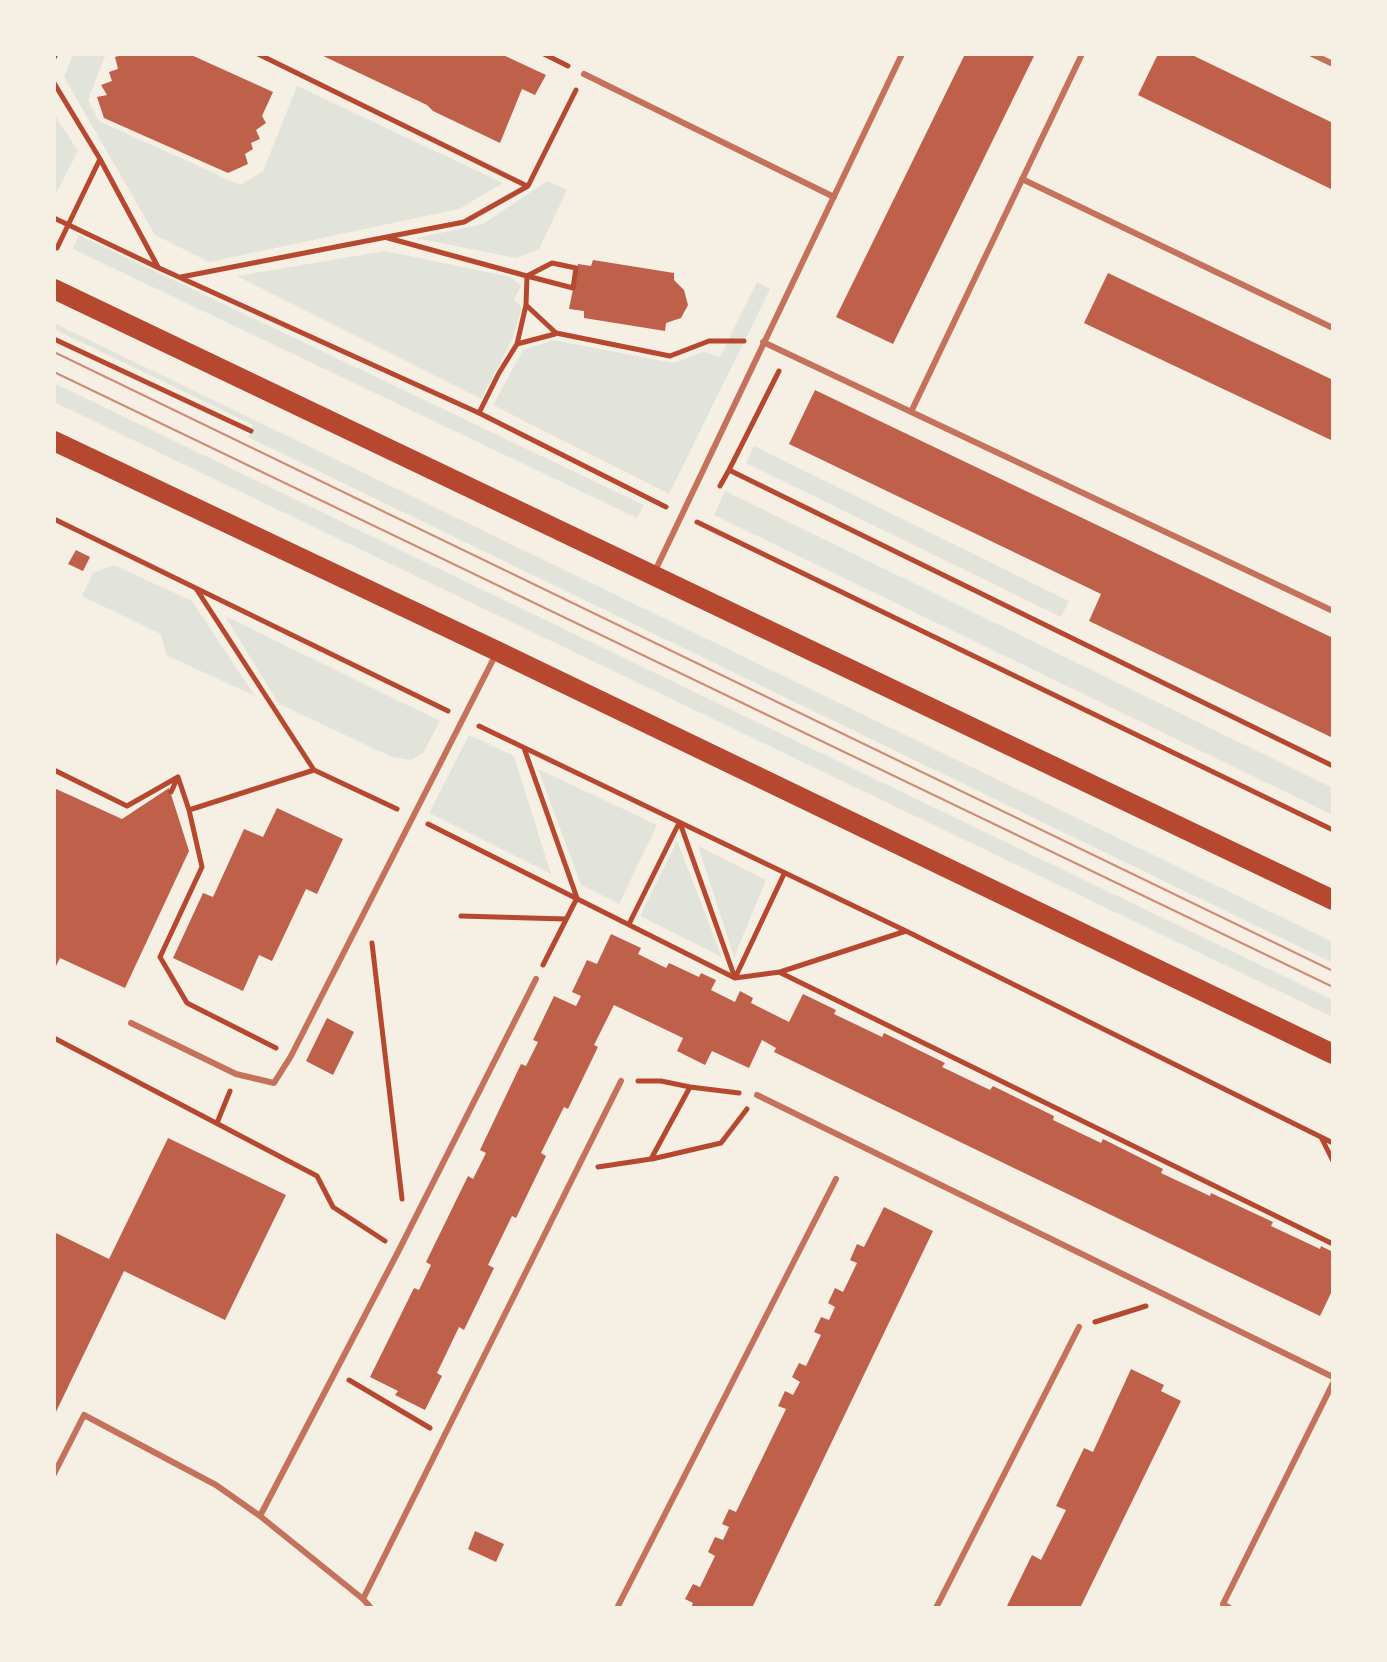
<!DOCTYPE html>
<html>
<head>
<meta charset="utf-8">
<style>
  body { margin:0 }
  #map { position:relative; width:1387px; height:1662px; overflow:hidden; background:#f6efe4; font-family:Literata,serif }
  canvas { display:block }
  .frame { position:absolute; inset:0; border:56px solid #f6efe4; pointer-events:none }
</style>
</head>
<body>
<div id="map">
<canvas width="1387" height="1662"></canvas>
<div class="frame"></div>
</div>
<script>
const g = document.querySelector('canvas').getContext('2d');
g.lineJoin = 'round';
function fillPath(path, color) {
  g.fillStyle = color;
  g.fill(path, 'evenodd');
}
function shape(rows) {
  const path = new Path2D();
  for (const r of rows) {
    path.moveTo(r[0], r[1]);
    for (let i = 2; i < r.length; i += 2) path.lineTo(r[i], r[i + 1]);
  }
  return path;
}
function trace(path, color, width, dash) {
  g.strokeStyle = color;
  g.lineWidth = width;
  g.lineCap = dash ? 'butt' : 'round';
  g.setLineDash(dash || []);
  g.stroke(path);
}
fillPath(shape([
  [73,54,106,54,88,100,99,121,240,185,263,171,297,86,503,183,459,209,209,262,155,235,64,77],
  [54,114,78,151,57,192,54,191],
  [547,181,567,190,539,249,516,258,416,238,483,224],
  [79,235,644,505,637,518,73,249],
  [385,251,511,277,521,286,514,299,522,308,512,340,481,399,237,276],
  [757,282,770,289,669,494,493,405,523,350,553,340,673,363,704,352,720,357],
  [54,323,1333,942,1333,963,248,437,253,425,54,329],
  [54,383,1333,1000,1333,1017,54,402],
  [754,446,1069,601,1061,617,746,463],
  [725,491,1333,788,1333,815,714,515],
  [114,565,192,601,255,696,166,655,161,634,82,596,93,573],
  [225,616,440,721,423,753,411,760,392,757,279,704],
  [469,735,514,756,551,874,429,813],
  [538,769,657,825,619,904,581,885],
  [677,841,722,957,640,916],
  [698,846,766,880,734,957]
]), '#e2e4dc');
fillPath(shape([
  [124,54,189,54,273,92,262,116,266,123,256,130,260,139,251,143,253,149,245,154,248,164,228,173,104,118,97,97,107,95,101,85,112,81,109,72,118,69,115,57],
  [319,54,501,54,546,75,535,95,522,89,500,143,433,111,427,105],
  [965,54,1035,54,893,344,836,317],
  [1158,54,1190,54,1333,123,1333,190,1138,95],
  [593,260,674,273,674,280,684,290,688,305,681,318,666,323,665,331,584,318,584,311,569,309,578,264,591,266],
  [1108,273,1333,380,1333,441,1084,323],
  [815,390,1333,638,1333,738,1089,621,1101,594,789,444],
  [76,550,90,557,83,571,68,564],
  [54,788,122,819,169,788,189,851,125,988,60,958,54,970],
  [277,808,343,839,317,894,306,889,272,961,259,955,243,991,173,958,203,893,213,897,244,829,263,837],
  [611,934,641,948,638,954,666,968,669,963,699,977,701,973,716,980,711,990,735,1002,740,991,753,998,751,1003,789,1022,803,994,836,1010,834,1014,882,1037,884,1033,945,1063,942,1067,990,1090,993,1086,1054,1116,1053,1120,1101,1143,1103,1139,1163,1169,1161,1173,1210,1196,1211,1193,1273,1222,1271,1226,1320,1249,1321,1246,1333,1252,1333,1289,1320,1316,774,1052,776,1048,762,1040,749,1068,712,1051,705,1065,677,1051,683,1038,614,1005,594,1045,598,1047,568,1109,564,1107,541,1153,546,1156,516,1218,512,1216,488,1265,494,1268,464,1330,459,1327,437,1373,442,1376,425,1410,395,1395,398,1391,370,1377,414,1288,419,1290,431,1265,426,1262,468,1176,473,1179,486,1153,480,1150,521,1064,526,1066,538,1042,533,1040,554,996,576,1006,581,996,572,992,587,960,597,964],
  [327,1018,354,1032,333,1075,306,1061],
  [168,1138,286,1195,225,1320,124,1271,54,1416,54,1232,109,1259],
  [884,1207,933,1231,752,1608,691,1608,693,1603,685,1599,693,1584,700,1587,715,1556,708,1552,715,1537,723,1540,729,1527,722,1524,729,1509,736,1512,786,1409,778,1406,785,1391,793,1395,800,1382,792,1377,799,1363,806,1366,821,1335,814,1332,821,1317,829,1320,835,1307,828,1303,835,1288,843,1292,857,1263,850,1260,854,1251,857,1244,864,1247],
  [1131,1369,1164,1385,1161,1391,1181,1401,1080,1608,1006,1608,1032,1555,1041,1560,1066,1510,1056,1506,1084,1448,1093,1452],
  [475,1531,504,1544,496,1562,468,1549]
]), '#bf614a');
trace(shape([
  [258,54,527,186],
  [544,54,568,66],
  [54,58,56,54],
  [54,83,100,159,158,267],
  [54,218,159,268,479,413,666,507],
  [388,238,527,276,573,288,576,268,552,263,527,276],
  [57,248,100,159],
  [181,277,464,222,528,186,576,90],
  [526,305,556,333,670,356,709,341,744,341],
  [54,339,251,431],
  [517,344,555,334],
  [479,413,499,373,517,344,526,305,527,276],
  [729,470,779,371],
  [720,486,729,470,1333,766],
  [54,519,448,711],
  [697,522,1333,830],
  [197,590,314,770],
  [479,726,906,931,1333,1143],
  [524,748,577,898,543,965],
  [54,770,127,806,178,777,189,810,202,867,160,957,187,1003,276,1048],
  [171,792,178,777],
  [189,810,314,770,397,809],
  [680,823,735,978],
  [428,824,735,978,780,972,906,931],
  [461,916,565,919],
  [629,924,679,823],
  [372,943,402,1199],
  [781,973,1333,1244],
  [735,978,784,874],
  [54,1038,317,1176,333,1207,385,1241],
  [638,1081,661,1081,690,1087,739,1093],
  [217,1123,230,1091],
  [1321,1137,1333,1161],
  [652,1159,721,1143,747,1109],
  [598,1167,651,1159,690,1087],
  [1095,1322,1146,1306],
  [349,1380,430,1428]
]), '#b5482f', 5);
trace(shape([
  [1312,54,1333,64],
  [584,74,834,197],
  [1022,179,1333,328],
  [763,342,1333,611],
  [911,412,1082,54],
  [655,571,902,54],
  [131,1023,236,1074,274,1083,291,1056,496,654],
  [757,1095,1333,1377],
  [54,1474,84,1415,216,1485,260,1516,363,1599,371,1608],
  [260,1516,399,1250,536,979],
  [363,1599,621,1081],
  [617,1608,836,1179],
  [936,1608,1079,1327],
  [1230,1608,1223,1604,1333,1383]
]), '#c5725c', 6);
trace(shape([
  [54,289,1333,900],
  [54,441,497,651,1333,1054]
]), '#b5482f', 20);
trace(shape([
  [54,352,1333,971],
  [54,372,1333,987]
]), '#cf8b77', 2);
</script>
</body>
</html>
